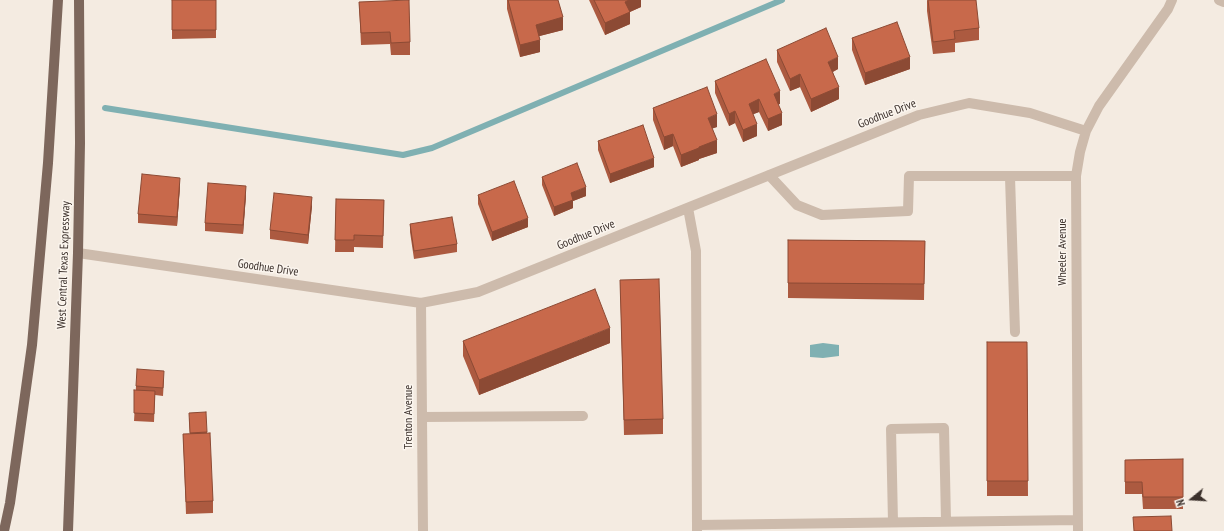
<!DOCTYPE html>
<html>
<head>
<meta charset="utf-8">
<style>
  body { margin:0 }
  #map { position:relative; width:1224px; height:531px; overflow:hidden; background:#f4ebe1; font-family:"PT Sans Narrow",sans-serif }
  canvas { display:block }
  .north { position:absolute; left:1172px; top:479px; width:40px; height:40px; -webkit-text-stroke:3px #fbf5ee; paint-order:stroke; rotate:252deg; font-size:11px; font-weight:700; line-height:16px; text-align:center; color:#3b302b }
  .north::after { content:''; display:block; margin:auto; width:14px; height:18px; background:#3b302b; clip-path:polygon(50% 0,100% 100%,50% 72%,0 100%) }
</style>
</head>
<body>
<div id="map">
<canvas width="1224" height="531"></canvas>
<div class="north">N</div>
</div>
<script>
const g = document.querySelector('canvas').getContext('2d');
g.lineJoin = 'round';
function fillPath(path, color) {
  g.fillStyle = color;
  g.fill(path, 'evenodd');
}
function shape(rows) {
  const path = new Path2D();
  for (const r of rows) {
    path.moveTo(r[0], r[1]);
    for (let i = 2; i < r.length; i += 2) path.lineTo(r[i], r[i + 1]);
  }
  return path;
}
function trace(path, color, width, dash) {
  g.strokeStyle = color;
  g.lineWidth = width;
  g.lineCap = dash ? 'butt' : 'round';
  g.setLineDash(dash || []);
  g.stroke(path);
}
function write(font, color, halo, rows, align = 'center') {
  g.font = font + ' "PT Sans Narrow",sans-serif';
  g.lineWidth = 3;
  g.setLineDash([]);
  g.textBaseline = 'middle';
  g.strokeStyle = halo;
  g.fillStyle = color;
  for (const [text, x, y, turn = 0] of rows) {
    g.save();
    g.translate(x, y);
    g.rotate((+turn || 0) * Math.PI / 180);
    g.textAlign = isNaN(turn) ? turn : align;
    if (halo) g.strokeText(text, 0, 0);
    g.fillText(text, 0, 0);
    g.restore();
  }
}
fillPath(shape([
  [823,343,839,345,839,356,823,358,810,357,810,345]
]), '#7fb0b2');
trace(shape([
  [105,108,403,155,432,148,782,0]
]), '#7fb0b2', 6);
trace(shape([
  [1219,0,1224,2],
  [769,175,797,205,822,215,908,211,909,176,1076,176],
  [1010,177,1015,332],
  [688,208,696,251,697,531],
  [78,253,421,303,478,292,919,115,969,103,1030,113,1086,131],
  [421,303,423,531],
  [422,417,583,416],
  [893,522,891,429,944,428,946,521],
  [697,525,1078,520],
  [1078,531,1076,176,1080,152,1086,131,1099,106,1168,9,1172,0]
]), '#cdbbac', 10);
trace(shape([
  [4,531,10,503,32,345,48,163,58,0],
  [68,531,78,253,80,143,79,0]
]), '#7d675c', 10);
fillPath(shape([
  [172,0,216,0,216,38,172,39],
  [507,0,558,0,563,30,539,36,540,52,520,57,507,9],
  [589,0,641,0,641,7,630,12,630,24,605,35],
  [927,0,979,28,979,40,955,43,955,52,933,54,927,11],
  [359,2,410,42,410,55,391,55,390,44,361,45],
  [852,38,910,69,865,85,852,50],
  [777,50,838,69,833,72,839,99,811,112,800,87,790,91,777,62],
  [715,81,780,104,778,104,782,125,768,131,759,112,753,114,757,136,743,142,735,123,729,126,715,93],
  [653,108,717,127,712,128,717,153,699,159,699,160,681,167,673,146,664,150,653,120],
  [598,141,654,167,610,183,598,150],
  [542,177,586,196,573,201,573,208,554,216,542,185],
  [180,186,177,226,138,223,138,214],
  [246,195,243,234,205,231,205,223],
  [478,195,528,227,492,241,478,204],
  [336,199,384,200,383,248,354,247,354,252,335,252],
  [312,206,308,244,270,239,270,230],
  [410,224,457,244,457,252,414,259,410,232],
  [788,240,925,241,924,300,788,298],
  [620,280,663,419,663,434,624,435],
  [463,341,610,343,479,395,463,356],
  [987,342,1027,342,1028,496,987,496],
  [164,379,163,396,155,395,154,422,134,421,136,386],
  [189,418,207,432,213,501,213,513,186,514,183,434,190,434],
  [1183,459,1183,509,1143,509,1142,494,1125,494,1125,460]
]), '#ac5a40');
fillPath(shape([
  [629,0,641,0,641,7,625,14,625,2],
  [630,12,630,24,605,35,605,23],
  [563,17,563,30,536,37,536,25],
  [540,40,540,52,520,57,520,45],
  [838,57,838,69,828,74,828,62],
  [910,57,910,69,865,85,865,73],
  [800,74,800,87,790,91,790,79],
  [839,87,839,99,811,112,811,99],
  [780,91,780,104,774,106,774,94],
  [759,99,759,112,749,116,749,104],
  [735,111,735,123,729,126,729,114],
  [782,113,782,125,768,131,768,119],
  [717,114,717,127,708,130,708,118],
  [757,124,757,136,743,142,743,130],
  [673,134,673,146,664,150,664,137],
  [717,140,717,153,699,159,699,160,681,167,681,155,699,147],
  [654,158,654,167,610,183,610,174],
  [180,178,180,186,177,226,177,217],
  [246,186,246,195,243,234,243,225],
  [586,187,586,196,573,201,573,208,554,216,554,207,571,193],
  [312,197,312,206,308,244,308,235],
  [528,218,528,227,492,241,492,232],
  [610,328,610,343,479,395,479,380]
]), '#8c4a34');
const building = shape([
  [172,0,216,0,216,30,172,30,172,0],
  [409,0,410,42,391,43,390,32,361,33,359,2,409,0],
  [508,0,558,0,563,17,536,25,540,40,520,45,508,0],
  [594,0,629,0,625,2,630,12,605,23,594,0],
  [928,0,976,0,979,28,954,31,955,39,933,42,928,0],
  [897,22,910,57,865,73,852,38,897,22],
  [826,28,838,57,828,62,839,87,811,99,800,74,790,79,777,50,826,28],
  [766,59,780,91,774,94,782,113,768,119,759,99,749,104,757,124,743,130,735,111,729,114,715,81,766,59],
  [707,87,717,114,708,118,717,140,699,147,699,148,681,155,673,134,664,137,653,108,707,87],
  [643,125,654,158,610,174,598,141,643,125],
  [577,163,586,187,571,193,573,200,554,207,542,177,577,163],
  [142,174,180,178,177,217,138,214,142,174],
  [514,181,528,218,492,232,478,195,514,181],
  [208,183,246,186,243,225,205,223,208,183],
  [274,193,312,197,308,235,270,230,274,193],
  [336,199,384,200,383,236,354,235,354,240,335,240,336,199],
  [452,217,457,244,414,251,410,224,452,217],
  [788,240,925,241,924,284,788,283,788,240],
  [659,279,663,419,624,420,620,280,659,279],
  [595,289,610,328,479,380,463,341,595,289],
  [987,342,1027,342,1028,481,987,481,987,342],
  [137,369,164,371,163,388,136,386,137,369],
  [134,390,155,391,154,414,134,413,134,390],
  [206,412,207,432,190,433,189,413,206,412],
  [210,433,213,501,186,502,183,434,210,433],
  [1183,459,1183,497,1143,497,1142,482,1125,482,1125,460,1183,459],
  [1171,516,1172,531,1134,531,1133,517,1171,516]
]);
fillPath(building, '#c8694b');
trace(building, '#8c4a34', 1);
write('12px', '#3b302b', '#fbf5ee', [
  ["Goodhue Drive",887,114,-21],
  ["Goodhue Drive",586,235,-22],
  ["Wheeler Avenue",1063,252,-90],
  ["West Central Texas Expressway",64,265,-88],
  ["Goodhue Drive",268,268,8],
  ["Trenton Avenue",409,417,-90]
]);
</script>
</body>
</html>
